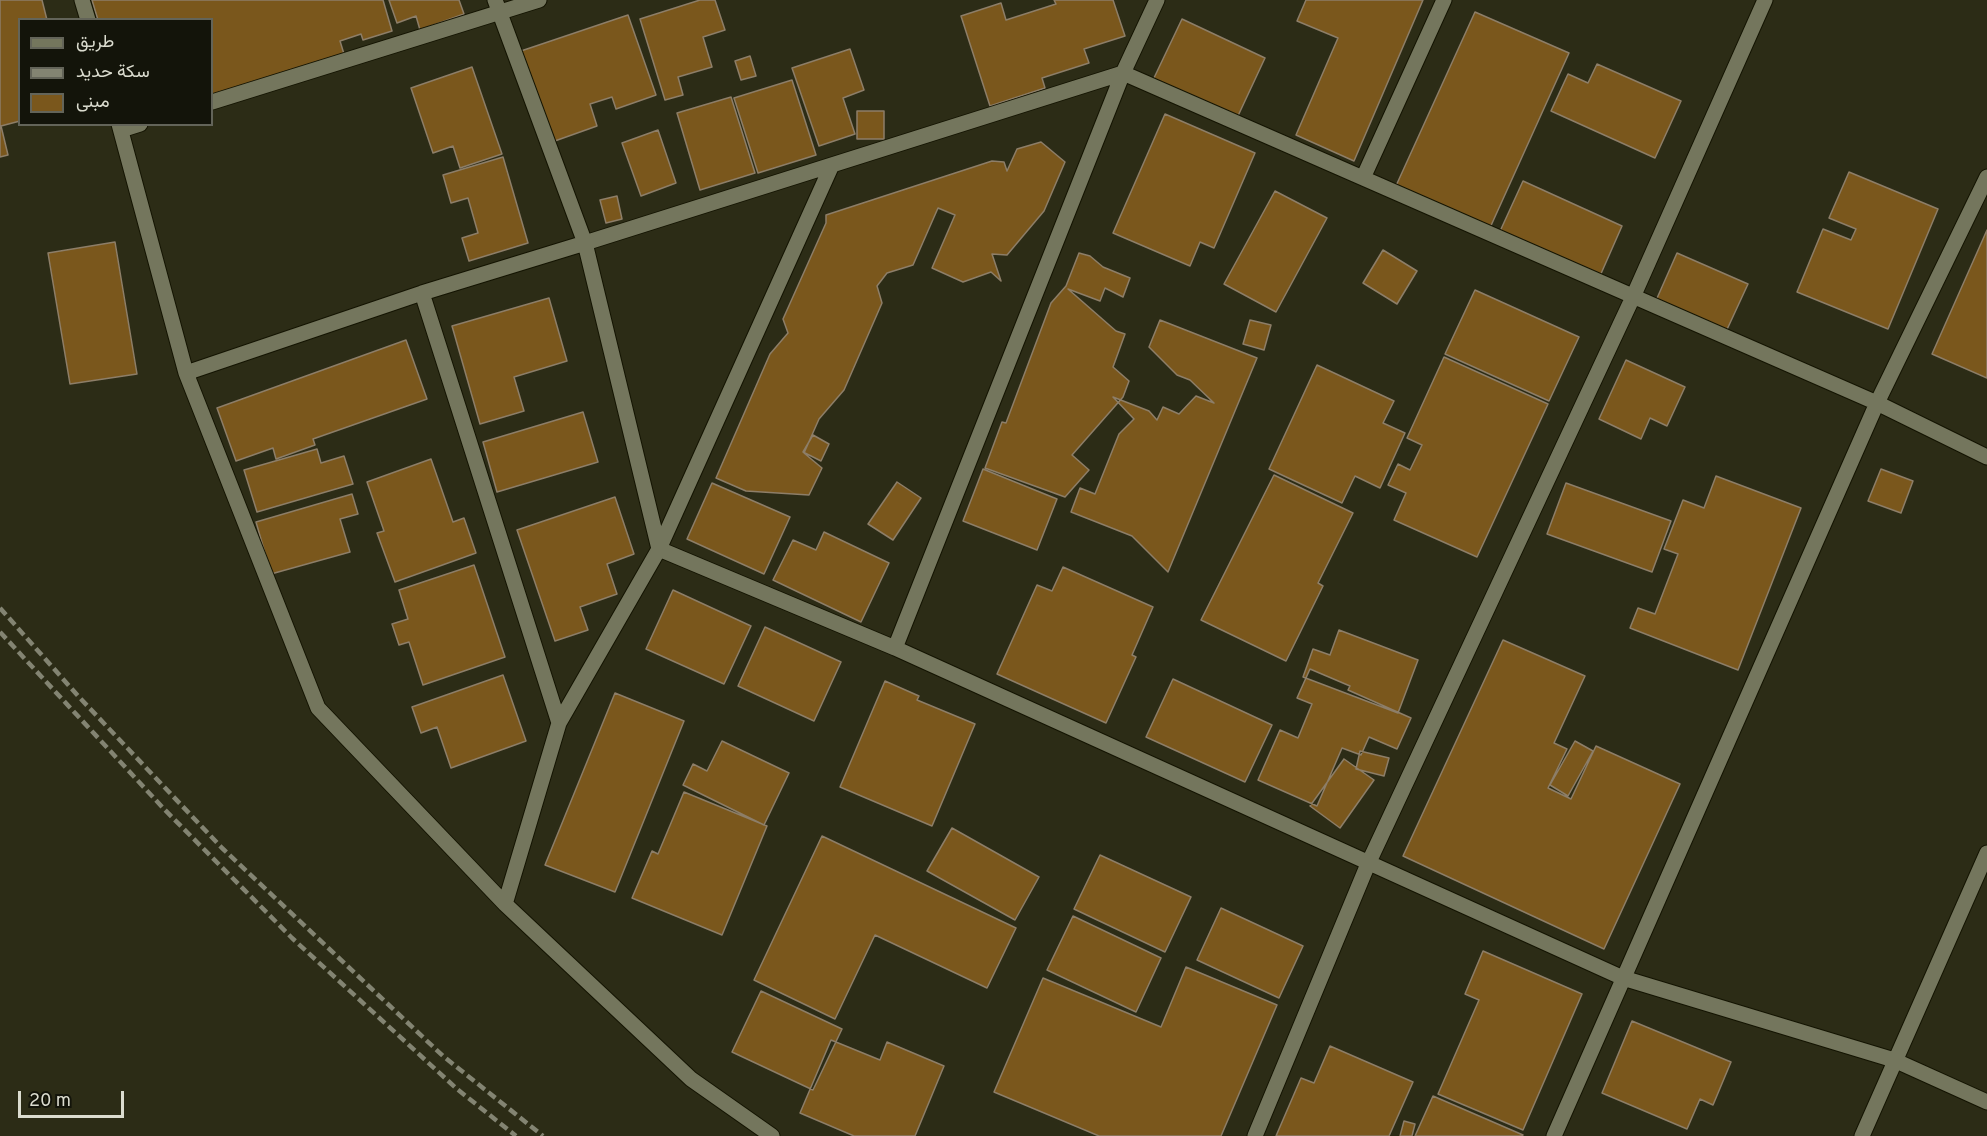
<!DOCTYPE html>
<html>
<head>
<meta charset="utf-8">
<style>
  body { margin:0 }
  #map { position:relative; width:1987px; height:1136px; overflow:hidden; background:#2c2c16; font-family:Overpass,Vazirmatn,sans-serif }
  canvas { display:block }
  .legend { position:absolute; left:18px; top:18px; width:195px; height:108px; box-sizing:border-box; background:#13140a; border:2px solid #636459; margin:0; padding:8px 10px; list-style:none; font-size:18px; color:#dbdccf }
  .legend li { display:flex; align-items:center; gap:12px; height:30px }
  .legend b { width:30px; border:2px solid #636459 }
  .scale { position:absolute; left:18px; top:1091px; width:106px; height:27px; box-sizing:border-box; border:3px solid #dbdccf; border-top:0; padding-left:8px; font-size:18px; line-height:21px; white-space:nowrap; color:#dbdccf; -webkit-text-stroke:4px #13140a; paint-order:stroke }
</style>
</head>
<body>
<div id="map">
<canvas width="1987" height="1136"></canvas>
<ul class="legend">
<li><b style="height:8px;background:#74765d"></b>طريق</li>
<li><b style="height:8px;background:#838472"></b>سكة حديد</li>
<li><b style="height:16px;background:#7a571c"></b>مبنى</li>
</ul>
<div class="scale">20 m</div>
</div>
<script>
const g = document.querySelector('canvas').getContext('2d');
g.lineJoin = 'round';
function fillPath(path, color) {
  g.fillStyle = color;
  g.fill(path, 'evenodd');
}
function shape(rows) {
  const path = new Path2D();
  for (const r of rows) {
    path.moveTo(r[0], r[1]);
    for (let i = 2; i < r.length; i += 2) path.lineTo(r[i], r[i + 1]);
  }
  return path;
}
function trace(path, color, width, dash) {
  g.strokeStyle = color;
  g.lineWidth = width;
  g.lineCap = dash ? 'butt' : 'round';
  g.setLineDash(dash || []);
  g.stroke(path);
}
const building = shape([
  [0,0,42,0,47,20,20,20,20,121,1,126,8,155,0,157,0,0],
  [92,0,383,0,392,31,363,40,361,34,340,41,344,54,212,95,212,20,98,20,92,0],
  [389,0,459,0,464,14,420,30,416,16,397,23,389,0],
  [700,0,715,0,725,30,703,37,712,67,678,77,683,95,665,100,640,19,700,0],
  [1054,0,1113,0,1125,36,1084,49,1089,63,1042,78,1045,88,990,106,961,16,1001,3,1006,20,1056,4,1054,0],
  [1306,0,1423,0,1354,161,1296,135,1338,38,1297,21,1306,0],
  [1475,12,1569,53,1489,230,1395,188,1475,12],
  [628,15,656,95,616,109,612,97,590,104,597,126,552,142,521,51,628,15],
  [1182,19,1265,58,1237,118,1153,80,1182,19],
  [850,49,864,90,843,98,855,134,819,146,792,68,850,49],
  [750,56,756,76,741,80,735,61,750,56],
  [1597,64,1681,101,1655,158,1551,111,1568,74,1588,83,1597,64],
  [472,67,502,154,460,168,453,146,433,153,411,88,472,67],
  [792,80,816,155,758,173,734,98,792,80],
  [731,97,755,173,700,190,677,113,731,97],
  [857,111,884,111,884,139,857,139,857,111],
  [1165,114,1255,153,1214,248,1200,242,1190,266,1113,233,1165,114],
  [658,130,676,183,641,196,622,143,658,130],
  [1041,142,1065,162,1044,211,1007,255,992,254,1001,281,991,272,963,282,932,268,955,215,938,208,913,265,887,273,877,286,882,303,844,390,819,419,804,453,822,468,809,495,746,491,716,478,770,354,788,333,783,319,826,223,826,215,992,161,1004,162,1007,171,1017,149,1041,142],
  [503,157,528,243,469,261,462,238,478,233,468,198,451,203,443,175,503,157],
  [1849,172,1938,209,1888,329,1797,292,1823,229,1851,240,1856,229,1829,218,1849,172],
  [1523,181,1622,226,1596,285,1496,240,1523,181],
  [1275,191,1327,218,1276,312,1224,284,1275,191],
  [617,196,622,219,606,223,600,200,617,196],
  [1987,230,1987,378,1932,354,1987,230],
  [115,242,137,374,70,384,48,253,115,242],
  [1383,250,1417,271,1397,304,1363,283,1383,250],
  [1079,253,1090,256,1103,267,1130,278,1123,297,1105,288,1100,301,1068,289,1116,331,1125,334,1113,367,1129,381,1123,397,1072,455,1089,470,1065,497,985,468,1002,422,1006,423,1051,303,1066,286,1079,253],
  [1677,253,1748,284,1724,336,1654,305,1677,253],
  [1475,290,1579,337,1549,401,1445,354,1475,290],
  [549,298,567,361,514,377,524,411,480,424,452,326,549,298],
  [1160,320,1257,358,1168,572,1132,536,1071,512,1080,488,1095,494,1119,434,1134,419,1113,397,1149,411,1157,420,1163,407,1179,414,1196,396,1214,403,1190,380,1177,375,1149,347,1160,320],
  [1250,320,1271,325,1264,350,1243,344,1250,320],
  [406,340,427,399,313,439,315,445,276,459,273,448,236,461,217,408,406,340],
  [1444,357,1548,404,1477,557,1394,520,1406,493,1388,485,1398,464,1410,470,1422,445,1407,438,1444,357],
  [1626,360,1685,387,1667,426,1650,418,1641,439,1599,419,1626,360],
  [1317,365,1394,401,1383,423,1405,433,1380,488,1355,476,1342,503,1269,469,1317,365],
  [583,412,598,462,497,492,483,442,583,412],
  [813,435,829,444,821,461,803,452,813,435],
  [317,449,321,463,344,456,353,484,257,512,244,470,317,449],
  [431,459,453,522,464,518,476,553,395,582,377,533,384,531,367,482,431,459],
  [983,469,1057,499,1037,550,963,521,983,469],
  [1881,469,1913,481,1901,513,1868,501,1881,469],
  [1274,475,1353,513,1318,583,1323,586,1286,661,1201,620,1274,475],
  [1716,476,1801,508,1738,670,1630,628,1638,608,1655,614,1678,554,1664,549,1683,500,1704,508,1716,476],
  [897,482,921,498,893,540,868,524,897,482],
  [712,483,790,517,764,574,687,539,712,483],
  [1566,483,1671,521,1652,572,1547,534,1566,483],
  [352,494,358,514,340,519,350,552,271,574,256,522,352,494],
  [615,497,634,554,607,564,617,594,580,607,588,630,555,641,517,530,615,497],
  [824,532,889,563,861,622,773,580,793,540,816,550,824,532],
  [474,565,505,657,423,685,409,642,399,645,392,624,408,619,399,590,474,565],
  [1063,567,1153,607,1132,655,1136,657,1106,723,997,674,1037,585,1052,591,1063,567],
  [673,590,751,626,724,684,646,649,673,590],
  [765,627,841,662,814,721,738,686,765,627],
  [1339,630,1418,660,1398,713,1303,677,1313,649,1330,655,1339,630],
  [1503,640,1585,676,1554,743,1567,749,1548,788,1571,799,1596,746,1680,784,1604,949,1403,856,1503,640],
  [1310,669,1350,686,1348,690,1411,718,1397,749,1369,737,1361,755,1342,748,1317,806,1258,780,1280,730,1298,738,1312,704,1297,698,1310,669],
  [503,675,526,741,451,768,437,727,421,733,412,707,503,675],
  [1173,679,1272,725,1245,782,1146,737,1173,679],
  [885,681,919,696,917,700,975,724,932,826,840,787,885,681],
  [615,693,684,721,615,892,545,865,615,693],
  [722,741,789,773,764,825,683,785,693,764,707,771,722,741],
  [1575,741,1593,751,1568,796,1550,785,1575,741],
  [1360,751,1389,758,1384,776,1356,769,1360,751],
  [1344,759,1374,780,1340,828,1310,806,1344,759],
  [684,792,767,826,722,935,632,898,652,851,658,854,684,792],
  [952,828,1039,877,1015,920,927,871,952,828],
  [822,836,1016,928,987,988,875,935,835,1019,754,980,822,836],
  [1100,855,1191,897,1165,952,1074,909,1100,855],
  [1221,908,1303,946,1279,998,1197,960,1221,908],
  [1073,916,1161,958,1136,1012,1047,970,1073,916],
  [1483,951,1582,994,1523,1130,1438,1094,1479,1000,1465,994,1483,951],
  [1186,967,1277,1005,1221,1136,1099,1136,994,1092,1043,978,1161,1027,1186,967],
  [761,991,842,1029,813,1090,732,1052,761,991],
  [1632,1021,1731,1062,1713,1105,1700,1099,1687,1129,1602,1093,1632,1021],
  [831,1040,880,1060,887,1042,944,1066,915,1136,854,1136,800,1113,831,1040],
  [1330,1046,1413,1082,1389,1136,1276,1136,1301,1078,1314,1083,1330,1046],
  [1433,1096,1523,1135,1522,1136,1415,1136,1433,1096],
  [1404,1121,1415,1124,1412,1136,1400,1136,1404,1121]
]);
fillPath(building, '#7a571c');
trace(building, '#8d7e68', 1.5);
const minor = shape([
  [82,0,88,20],
  [1157,0,1123,73,585,243,659,549,895,648,1623,978,1894,1060,1987,1102],
  [212,102,539,0],
  [119,124,186,373,422,293,585,243,495,0],
  [121,130,140,124],
  [1363,178,1444,0],
  [422,293,559,723],
  [186,373,318,708,505,904,691,1079,772,1136],
  [895,648,1123,73,1877,403,1987,457],
  [505,904,559,723,659,549,832,165],
  [1255,1136,1368,864,1633,297,1765,0],
  [1554,1136,1877,403,1987,177],
  [1862,1136,1987,853]
]);
trace(minor, '#141402', 17);
trace(minor, '#74765d', 15);
trace(shape([
  [0,608,79,697,222,848,443,1056,543,1136],
  [0,632,164,809,292,938,457,1089,516,1136]
]), '#838472', 4.5, [9, 4.5]);
</script>
</body>
</html>
